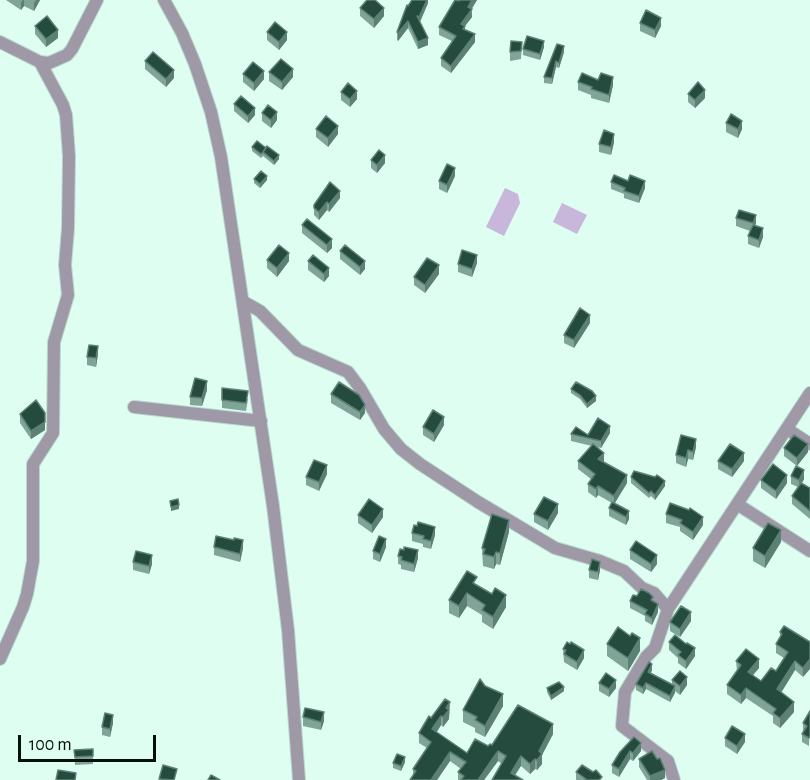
<!DOCTYPE html>
<html>
<head>
<meta charset="utf-8">
<style>
  body { margin:0 }
  #map { position:relative; width:810px; height:780px; overflow:hidden; background:#ddfef1; font-family:"Alegreya Sans",sans-serif }
  canvas { display:block }
  .scale { position:absolute; left:18px; top:735px; width:138px; height:27px; box-sizing:border-box; border:3px solid #020f0a; border-top:0; padding-left:8px; font-size:18px; line-height:21px; white-space:nowrap; color:#020f0a; -webkit-text-stroke:4px #ddfef1; paint-order:stroke }
</style>
</head>
<body>
<div id="map">
<canvas width="810" height="780"></canvas>
<div class="scale">100 m</div>
</div>
<script>
const g = document.querySelector('canvas').getContext('2d');
g.lineJoin = 'round';
function fillPath(path, color) {
  g.fillStyle = color;
  g.fill(path, 'evenodd');
}
function shape(rows) {
  const path = new Path2D();
  for (const r of rows) {
    path.moveTo(r[0], r[1]);
    for (let i = 2; i < r.length; i += 2) path.lineTo(r[i], r[i + 1]);
  }
  return path;
}
function trace(path, color, width, dash) {
  g.strokeStyle = color;
  g.lineWidth = width;
  g.lineCap = dash ? 'butt' : 'round';
  g.setLineDash(dash || []);
  g.stroke(path);
}
fillPath(shape([
  [505,188,518,194,520,203,504,236,486,227],
  [562,203,587,215,577,234,553,222]
]), '#c8b7da');
const minor = shape([
  [164,0,182,33,195,64,211,112,221,157,273,506,288,630,299,780],
  [0,42,40,62,49,63,67,55,72,49,97,0],
  [244,302,260,311,298,350,348,372,360,388,384,429,401,449,420,464,478,502,555,548,600,561,624,571,642,588,654,593,668,609],
  [134,407,261,421],
  [787,429,810,444],
  [737,504,810,551],
  [0,659,23,607,27,594,33,561,33,464,53,433,54,342,68,295,65,265,68,228,69,156,66,115,63,105,40,62],
  [674,780,668,761,622,726,625,692,646,657,655,648,668,609,810,393]
]);
trace(minor, '#bad8cc', 14);
trace(minor, '#9f98a7', 12);
fillPath(shape([
  [6,0,40,0,34,11,24,6,21,10],
  [428,0,428,3,420,22,428,45,418,49,408,28,398,41,397,40,397,32,408,6],
  [459,0,477,0,472,9,472,17,465,26,465,30,475,42,451,73,441,66,441,58,452,41,439,35,439,27],
  [360,8,384,16,374,28,360,16],
  [640,23,661,26,655,38,640,31],
  [35,26,58,38,46,47,35,34],
  [267,32,287,40,279,50,267,40],
  [522,42,521,59,510,61,510,52],
  [544,47,540,60,523,55,523,49],
  [564,52,559,68,556,67,552,84,544,83,544,77],
  [145,61,174,78,166,87,145,69],
  [269,72,293,77,282,90,269,81],
  [243,74,264,79,254,91,243,82],
  [598,80,613,85,609,103,591,98,591,95,578,90,578,82],
  [341,92,357,99,350,107,341,100],
  [688,94,705,98,695,108,688,102],
  [234,104,255,115,248,123,234,111],
  [262,113,277,120,271,128,262,121],
  [726,123,742,129,738,138,726,132],
  [316,129,338,134,328,147,316,137],
  [614,142,611,155,599,152,599,144],
  [252,147,279,159,274,165,263,156,261,158,252,151],
  [371,160,385,163,377,173,371,168],
  [455,176,447,193,439,189,439,181],
  [254,179,267,180,260,188,254,183],
  [611,182,645,188,639,203,624,198,624,194,611,189],
  [340,198,329,212,327,210,319,220,314,215,314,205],
  [736,218,756,223,755,226,763,237,759,248,748,244,748,236,750,231,736,226],
  [302,225,332,248,327,253,302,233],
  [340,251,365,269,360,275,340,259],
  [267,260,289,261,277,277,267,268],
  [308,261,329,276,324,282,308,270],
  [477,263,472,277,458,272,458,264],
  [439,274,425,293,414,285,414,277],
  [590,323,574,348,564,343,564,335],
  [98,354,96,367,87,365,87,357],
  [222,388,248,399,246,411,222,408],
  [571,389,596,401,587,408,580,399,571,393],
  [207,390,202,406,190,405,190,397],
  [331,394,365,413,360,420,331,403],
  [45,413,45,430,31,439,20,423,20,414],
  [444,425,434,442,423,435,423,427],
  [610,433,601,448,597,447,603,462,627,483,615,503,629,519,626,525,609,516,609,508,612,503,598,495,596,498,588,492,588,484,591,479,578,469,578,461,592,446,571,441,571,434,588,435],
  [696,447,693,460,688,459,686,467,676,463,676,455],
  [784,448,808,452,797,466,784,456],
  [718,461,744,461,732,477,718,469],
  [327,474,319,491,306,485,306,477],
  [791,476,804,479,802,483,810,488,810,519,792,504,792,496,798,487,791,484],
  [631,477,665,486,655,500,651,496,649,498,631,483],
  [761,480,787,483,776,499,761,488],
  [558,513,548,530,534,522,534,514],
  [666,514,703,525,693,540,680,531,680,527,666,523],
  [358,515,383,517,372,533,358,523],
  [509,532,500,565,496,564,494,569,483,566,482,548],
  [412,533,435,535,431,549,423,547,423,544,412,541],
  [781,542,765,568,753,561,753,548],
  [214,547,243,548,240,562,214,555],
  [386,547,380,562,373,559,373,551],
  [630,550,657,564,651,572,630,559],
  [398,556,418,558,414,572,401,569,401,565,398,564],
  [133,562,152,564,149,574,133,570],
  [589,570,600,570,598,580,589,578],
  [477,585,506,607,493,629,482,622,482,615,467,606,459,618,449,613,449,600],
  [637,596,653,601,658,612,652,625,645,621,645,616,630,608,630,601],
  [691,621,680,637,670,631,670,622],
  [780,632,810,642,803,677,795,670,781,693,794,712,780,728,773,723,773,716,746,698,741,704,727,694,727,685,737,671,736,661,759,668,753,675,761,681,776,671,784,658,776,653,776,644,780,637],
  [630,636,640,651,628,671,607,656,607,644],
  [669,642,686,644,695,656,686,669,678,663,678,658,669,650],
  [563,649,584,658,577,670,564,662],
  [652,670,651,673,672,685,672,680,687,685,680,695,675,691,670,702,646,689,643,694,636,690,636,684],
  [599,683,616,688,609,697,599,691],
  [485,686,503,706,485,737,475,732,475,728,463,722,463,710],
  [547,688,564,691,551,700,547,692],
  [810,711,809,746,802,742,802,734,804,732,803,732,803,723],
  [450,712,449,714,449,719,443,727,441,725,437,732,467,753,492,745,553,734,542,755,542,764,537,770,535,769,530,774,521,766,492,780,502,764,498,761,484,780,458,780,458,772,461,769,450,761,437,780,410,780,413,775,413,769,427,748,419,743,419,733,431,718],
  [303,717,324,721,321,730,303,726],
  [113,723,110,737,102,735,102,727],
  [634,737,641,751,633,761,630,759,619,777,612,773,612,765],
  [725,738,745,742,737,754,725,746],
  [74,750,93,756,93,764,75,765],
  [639,759,665,778,661,780,647,780,639,767],
  [405,762,401,771,393,768,393,763],
  [576,772,602,780,576,780]
]), '#81a498');
fillPath(shape([
  [23,0,24,0,24,6,21,10,21,2],
  [36,0,40,0,34,11,34,3],
  [427,0,428,0,428,3,419,24,419,17],
  [472,0,477,0,471,9,472,17,465,26,465,33,461,24,468,7],
  [384,8,384,16,374,28,374,19],
  [661,18,661,26,655,38,655,30],
  [408,21,408,28,398,41,398,33],
  [58,30,58,38,46,47,46,39],
  [287,32,287,40,279,50,279,42],
  [475,34,475,42,451,73,451,66],
  [428,38,428,45,418,49,418,42],
  [544,41,544,47,540,60,540,54],
  [564,46,564,52,559,68,559,63],
  [556,61,556,67,552,84,552,78],
  [293,69,293,77,282,90,282,82],
  [174,70,174,78,166,87,166,79],
  [264,71,264,79,254,91,254,83],
  [613,77,613,85,609,103,609,95],
  [705,90,705,98,695,108,695,100],
  [357,91,357,99,350,107,350,99],
  [255,108,255,115,248,123,248,116],
  [277,112,277,120,271,128,271,120],
  [742,121,742,129,738,138,738,129],
  [338,126,338,134,328,147,328,138],
  [614,134,614,142,611,155,611,147],
  [279,155,279,159,274,165,274,161],
  [385,155,385,163,377,173,377,165],
  [455,168,455,176,447,193,447,185],
  [267,176,267,180,260,188,260,184],
  [645,181,645,188,639,203,639,196],
  [340,191,340,198,329,212,329,204],
  [327,202,327,210,319,220,319,212],
  [756,215,756,223,753,231,753,223],
  [763,228,763,237,759,248,759,240],
  [332,239,332,248,327,253,327,245],
  [289,253,289,261,277,277,277,268],
  [477,255,477,263,472,277,472,269],
  [365,261,365,269,360,275,360,267],
  [439,265,439,274,425,293,425,285],
  [329,268,329,276,324,282,324,274],
  [590,315,590,323,574,348,574,340],
  [98,346,98,354,96,367,96,358],
  [207,381,207,390,202,406,202,398],
  [596,396,596,401,587,408,587,404],
  [365,405,365,413,360,420,360,412],
  [444,417,444,425,434,442,434,434],
  [45,422,45,430,31,439,31,431],
  [610,426,610,433,601,448,601,441],
  [696,439,696,447,693,460,693,452],
  [808,444,808,452,797,466,797,458],
  [688,450,688,459,686,467,686,458],
  [604,453,604,462,598,468,598,459],
  [744,453,744,461,732,477,732,469],
  [327,465,327,474,319,491,319,482],
  [804,470,804,479,799,488,799,480],
  [627,475,627,483,614,504,614,496],
  [787,475,787,483,776,499,776,491],
  [665,481,665,486,655,500,655,495],
  [598,486,598,495,596,498,596,489],
  [558,504,558,513,548,530,548,521],
  [179,505,179,509,171,511,171,507],
  [383,509,383,517,372,533,372,525],
  [629,511,629,519,626,525,626,517],
  [703,517,703,525,693,540,693,532],
  [509,520,509,532,500,565,500,553],
  [435,527,435,535,431,549,431,541],
  [781,530,781,542,765,568,765,556],
  [386,539,386,547,380,562,380,554],
  [243,540,243,548,240,562,240,554],
  [418,550,418,558,414,572,414,564],
  [496,552,496,564,494,569,494,557],
  [152,555,152,564,149,574,149,566],
  [657,555,657,564,651,572,651,564],
  [600,562,600,570,598,580,598,572],
  [467,593,467,606,459,618,459,606],
  [506,595,506,607,493,629,493,617],
  [658,604,658,612,652,625,652,618],
  [691,612,691,621,680,637,680,629],
  [640,638,640,651,628,671,628,658],
  [695,648,695,656,686,669,686,661],
  [584,650,584,658,577,670,577,662],
  [759,659,759,668,748,681,748,672],
  [810,659,810,669,803,677,803,668],
  [795,661,795,670,777,699,777,689],
  [652,664,652,670,648,679,648,672],
  [687,677,687,685,680,695,680,686],
  [616,680,616,688,609,697,609,689],
  [646,683,646,689,643,694,643,688],
  [675,686,675,693,670,702,670,696],
  [564,687,564,691,551,700,551,696],
  [746,688,746,698,741,704,741,695],
  [503,694,503,706,485,737,485,726],
  [450,702,449,719,443,727,443,717,446,708],
  [794,702,794,712,780,728,780,718],
  [324,712,324,721,321,730,321,722],
  [113,715,113,723,110,737,110,729],
  [441,716,441,725,432,739,432,729],
  [553,724,553,734,542,755,542,764,537,770,537,760,539,751],
  [745,734,745,742,737,754,737,746],
  [641,743,641,751,633,761,633,753],
  [498,751,498,761,484,780,478,780],
  [630,751,630,759,619,777,619,769],
  [450,752,450,761,437,780,431,780],
  [521,756,521,766,512,780,511,773],
  [405,757,405,762,401,771,401,766],
  [535,759,535,769,530,774,530,764],
  [665,770,665,778,661,780,650,780,650,776]
]), '#5c8174');
const building = shape([
  [367,0,375,0,384,8,374,19,360,8,367,0],
  [412,0,427,0,419,17,417,16,428,38,418,42,408,21,398,33,397,32,407,5,408,6,412,0],
  [455,0,459,1,459,0,472,0,468,7,472,9,461,24,465,26,463,29,475,34,451,66,441,58,456,36,439,27,455,0],
  [646,10,661,18,655,30,640,23,646,10],
  [47,16,58,30,46,39,35,26,47,16],
  [275,22,287,32,279,42,267,32,275,22],
  [527,36,544,41,540,54,523,49,527,36],
  [511,41,522,42,521,51,510,52,511,41],
  [557,44,564,46,559,63,556,61,552,78,544,77,557,44],
  [153,52,174,70,166,79,145,61,153,52],
  [281,59,293,69,282,82,269,72,281,59],
  [253,62,264,71,254,83,243,74,253,62],
  [582,73,598,80,601,73,613,77,609,95,591,89,592,87,578,82,582,73],
  [698,82,705,90,695,100,688,94,698,82],
  [348,83,357,91,350,99,341,92,348,83],
  [241,96,255,108,248,116,234,104,241,96],
  [268,105,277,112,271,120,262,113,268,105],
  [731,114,742,121,738,129,726,123,731,114],
  [326,116,338,126,328,138,316,129,326,116],
  [604,130,614,134,611,147,599,144,604,130],
  [257,141,266,148,263,152,267,146,279,155,274,161,263,152,261,154,252,147,257,141],
  [379,150,385,155,377,165,371,160,379,150],
  [447,164,455,168,447,185,439,181,447,164],
  [261,171,267,176,260,184,254,179,261,171],
  [614,175,628,181,630,175,645,181,639,196,624,191,625,188,611,182,614,175],
  [330,182,340,191,329,204,327,202,319,212,314,208,314,205,330,182],
  [739,210,756,215,753,223,736,218,739,210],
  [307,219,332,239,327,245,302,225,307,219],
  [753,225,763,228,759,240,748,236,753,225],
  [279,245,289,253,277,268,267,260,279,245],
  [345,245,365,261,360,267,340,251,345,245],
  [462,250,477,255,472,269,458,264,462,250],
  [313,255,329,268,324,274,308,261,313,255],
  [427,258,439,265,425,285,414,277,427,258],
  [580,308,590,315,574,340,564,335,580,308],
  [89,345,98,346,96,358,87,357,89,345],
  [195,378,207,381,202,398,190,397,195,378],
  [339,382,359,395,365,405,360,412,331,394,339,382],
  [576,382,592,391,596,396,587,404,580,395,571,389,576,382],
  [222,388,248,391,246,403,222,400,222,388],
  [36,400,45,413,45,422,31,431,20,414,36,400],
  [433,410,444,417,434,434,423,427,433,410],
  [598,418,610,426,601,441,571,434,576,427,588,435,598,418],
  [681,435,696,439,693,452,688,450,686,458,676,455,681,435],
  [794,435,808,444,797,458,784,448,794,435],
  [593,444,604,453,598,459,627,475,614,496,598,486,596,489,588,484,595,474,578,461,593,444],
  [730,444,744,453,732,469,718,461,730,444],
  [314,460,327,465,319,482,306,477,314,460],
  [773,464,787,475,776,491,761,480,773,464],
  [796,466,804,470,799,480,791,476,796,466],
  [634,471,655,477,657,475,665,481,655,495,651,491,649,493,631,477,634,471],
  [801,483,810,488,810,511,792,496,801,483],
  [544,497,558,504,548,521,534,514,544,497],
  [178,499,179,505,171,507,170,501,178,499],
  [369,499,383,509,372,525,358,515,369,499],
  [612,502,629,511,626,517,609,508,612,502],
  [670,503,689,510,690,508,703,517,693,532,680,523,682,520,666,514,670,503],
  [492,514,509,520,500,553,496,552,494,557,483,554,485,549,482,548,492,514],
  [418,522,435,527,431,541,423,539,424,536,412,533,414,525,417,526,418,522],
  [768,523,781,530,765,556,753,548,768,523],
  [216,536,234,540,234,538,243,540,240,554,214,547,216,536],
  [379,536,386,539,380,554,373,551,379,536],
  [636,541,657,555,651,564,630,550,636,541],
  [404,547,418,550,414,564,401,560,402,557,398,556,400,549,404,550,404,547],
  [136,551,152,555,149,566,133,562,136,551],
  [592,559,600,562,598,572,589,570,592,559],
  [467,571,477,577,473,583,492,594,495,588,506,595,493,617,482,610,485,605,467,593,459,606,449,600,467,571],
  [641,589,649,593,653,597,651,600,658,604,652,618,645,614,647,610,630,601,633,595,637,596,641,589],
  [681,606,691,612,680,629,670,622,681,606],
  [784,626,810,642,810,659,803,668,795,661,777,689,794,702,780,718,773,713,776,709,746,688,741,695,727,685,741,665,736,661,746,649,759,659,748,672,761,681,771,668,776,671,788,652,776,644,782,634,780,632,784,626],
  [618,627,630,636,632,633,640,638,628,658,607,644,618,627],
  [675,635,686,644,687,643,695,648,686,661,678,655,681,652,669,642,675,635],
  [567,642,570,644,571,642,584,650,577,662,564,654,566,650,563,649,567,642],
  [649,662,652,664,648,672,675,686,670,696,646,683,643,688,636,684,649,662],
  [680,671,687,677,680,686,672,680,680,671],
  [606,673,616,680,609,689,599,683,606,673],
  [480,679,485,686,503,694,485,726,475,720,477,717,463,710,480,679],
  [559,682,564,687,551,696,547,688,559,682],
  [445,699,450,702,446,708,449,710,443,717,441,716,432,729,467,753,475,739,488,746,490,744,492,745,518,705,553,724,539,751,542,754,537,760,535,759,530,764,521,756,511,773,523,780,492,780,506,756,498,751,478,780,461,780,464,776,458,772,466,762,450,752,431,780,410,780,416,771,413,769,431,742,419,733,429,716,431,718,445,699],
  [305,708,324,712,321,722,303,717,305,708],
  [810,711,810,736,809,738,802,734,807,726,803,723,810,711],
  [105,713,113,715,110,729,102,727,105,713],
  [732,726,745,734,737,746,725,738,732,726],
  [634,737,641,743,633,753,630,751,619,769,612,765,620,752,634,737],
  [93,749,93,756,75,757,74,750,93,749],
  [652,751,657,759,660,758,665,770,650,776,639,759,652,751],
  [397,754,405,757,401,766,393,763,397,754],
  [163,765,177,769,174,780,159,779,163,765],
  [582,765,593,772,596,770,602,777,599,780,584,780,586,779,576,772,582,765],
  [58,770,76,773,75,780,56,780,58,770],
  [211,775,220,780,208,780,211,775]
]);
fillPath(building, '#254b3e');
trace(building, '#5c8174', 1.5);
</script>
</body>
</html>
